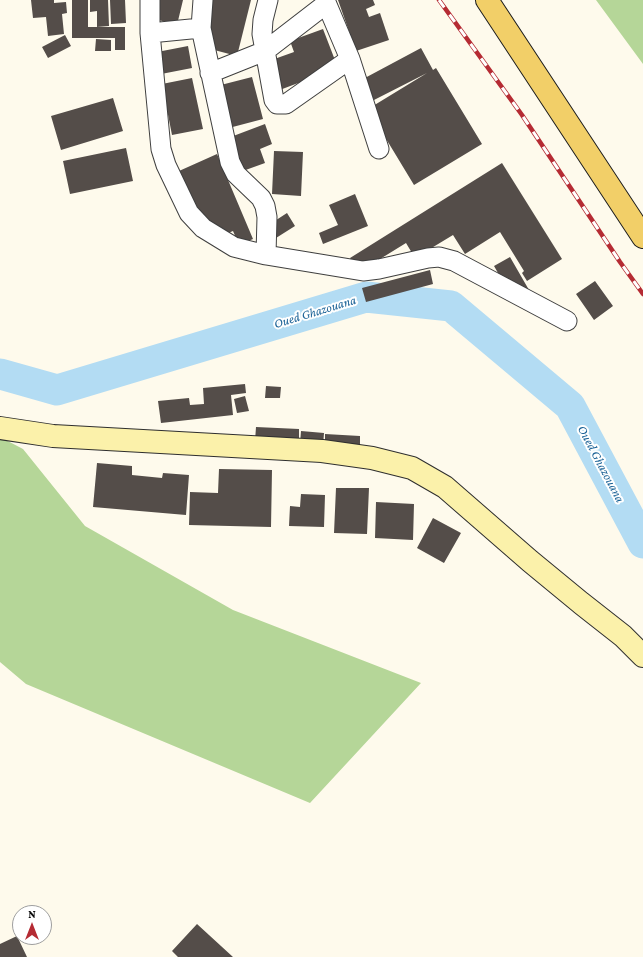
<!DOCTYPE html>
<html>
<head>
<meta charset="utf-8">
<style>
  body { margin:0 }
  #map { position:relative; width:643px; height:957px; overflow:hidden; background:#fefaec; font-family:"Crimson Pro",serif }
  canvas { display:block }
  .north { position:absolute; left:12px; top:905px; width:40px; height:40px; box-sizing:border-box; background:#fff; border:1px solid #9e9e9e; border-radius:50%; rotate:0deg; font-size:11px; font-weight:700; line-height:16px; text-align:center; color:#0c0c0c }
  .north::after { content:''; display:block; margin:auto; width:14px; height:18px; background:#b52b33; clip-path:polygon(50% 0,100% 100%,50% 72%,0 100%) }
</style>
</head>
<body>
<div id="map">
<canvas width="643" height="957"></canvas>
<div class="north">N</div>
</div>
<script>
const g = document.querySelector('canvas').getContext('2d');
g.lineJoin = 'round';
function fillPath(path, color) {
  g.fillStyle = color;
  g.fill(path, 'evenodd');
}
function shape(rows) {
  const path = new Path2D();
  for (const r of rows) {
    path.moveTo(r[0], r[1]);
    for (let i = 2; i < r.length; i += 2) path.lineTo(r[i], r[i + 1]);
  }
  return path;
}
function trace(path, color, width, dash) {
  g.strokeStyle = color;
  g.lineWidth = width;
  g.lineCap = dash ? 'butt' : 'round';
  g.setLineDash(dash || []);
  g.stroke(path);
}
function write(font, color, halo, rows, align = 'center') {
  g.font = font + ' "Crimson Pro",serif';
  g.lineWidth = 4;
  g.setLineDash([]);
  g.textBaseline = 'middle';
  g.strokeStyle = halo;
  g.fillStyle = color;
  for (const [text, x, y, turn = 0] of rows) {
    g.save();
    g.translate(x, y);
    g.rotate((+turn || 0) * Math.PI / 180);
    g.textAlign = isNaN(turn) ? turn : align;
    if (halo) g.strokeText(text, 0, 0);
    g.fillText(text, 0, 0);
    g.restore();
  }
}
fillPath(shape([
  [596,0,643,0,643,64],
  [0,437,23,449,85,526,233,610,421,683,310,803,26,684,0,662]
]), '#b5d698');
trace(shape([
  [0,374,57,390,366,297,451,306,570,406,643,543]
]), '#b3dcf3', 31);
fillPath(shape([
  [31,0,54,0,54,3,66,2,67,13,62,14,64,34,48,36,46,17,33,18],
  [72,0,88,0,88,27,125,27,125,50,115,50,115,38,72,38],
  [90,0,108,0,109,26,97,27,97,11,90,12],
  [110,0,125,0,126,23,111,24],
  [156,0,183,0,177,25,151,18],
  [210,0,251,0,237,56,199,46],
  [338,0,373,0,375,5,366,9,369,17,380,13,389,40,356,51],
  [323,29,338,68,277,91,266,62,294,52,290,41],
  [65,35,71,46,48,58,42,47],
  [96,39,111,40,111,51,95,51],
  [188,46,192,68,156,75,152,53],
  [421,48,433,70,436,68,482,144,414,185,368,109,427,73,374,100,363,79],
  [252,77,263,119,225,129,213,87],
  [192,78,203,129,172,135,162,84],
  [113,98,123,131,61,150,51,116],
  [265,124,272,144,260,149,265,163,240,172,228,138],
  [126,148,133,181,70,194,63,161],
  [274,151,303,152,301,196,272,194],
  [217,154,253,239,239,245,233,231,209,241,179,171],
  [502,163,562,259,527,281,522,273,524,271,500,232,465,254,453,235,415,258,406,243,359,272,350,258],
  [355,194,368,226,323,244,319,233,338,225,329,205],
  [287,213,295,226,276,238,267,226],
  [510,257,529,290,513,299,494,266],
  [430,270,433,284,366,302,362,288],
  [595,281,613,306,594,320,576,294],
  [245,384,246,393,231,395,233,415,161,423,158,401,189,398,190,405,204,404,203,388],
  [266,386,281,387,280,398,265,398],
  [245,396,249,411,237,413,234,399],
  [256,427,299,429,299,443,255,441],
  [301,431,324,433,323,446,300,444],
  [325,434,360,436,360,447,325,445],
  [97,463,132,466,132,475,162,478,163,473,189,475,186,515,93,507],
  [219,469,272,470,271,527,189,525,190,492,218,493],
  [336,488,369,488,367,534,334,533],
  [301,494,325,495,324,527,289,526,290,506,300,507],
  [376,502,414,504,413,540,375,538],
  [433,518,461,533,444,563,417,548],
  [197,924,233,957,178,957,172,951],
  [17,936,27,957,0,957,0,944]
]), '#544d49');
const street = shape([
  [150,0,150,33,161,149,166,165,189,213,203,228,234,247,266,255,363,271,379,269,428,258,439,257,454,261,567,321],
  [203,0,201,28,230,162,236,174,261,198,265,206,267,217,266,255],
  [268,0,263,20,262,34,274,100,277,104,286,104,350,59],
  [325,0,350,59,379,149],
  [150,33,201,28],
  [210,73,265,51,326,4]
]);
const secondary = shape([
  [0,428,53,436,322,451,372,458,412,468,445,487,530,561,581,603,623,636,643,656]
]);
const primary = shape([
  [487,0,643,237]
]);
trace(street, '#3f3f3f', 21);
trace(secondary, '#2e2e2e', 24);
trace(primary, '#1d1d1d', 24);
trace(street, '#fff', 19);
trace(secondary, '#fbf1aa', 22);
trace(primary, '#f2cf68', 22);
const rail = shape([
  [439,0,522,115,620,262,643,294]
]);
trace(rail, '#b52b33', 4.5);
trace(rail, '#fff', 3, [9]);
write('italic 13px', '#1c6397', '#fff', [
  ["Oued Ghazouana",315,312,-17],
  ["Oued Ghazouana",601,464,62]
]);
</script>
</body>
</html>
